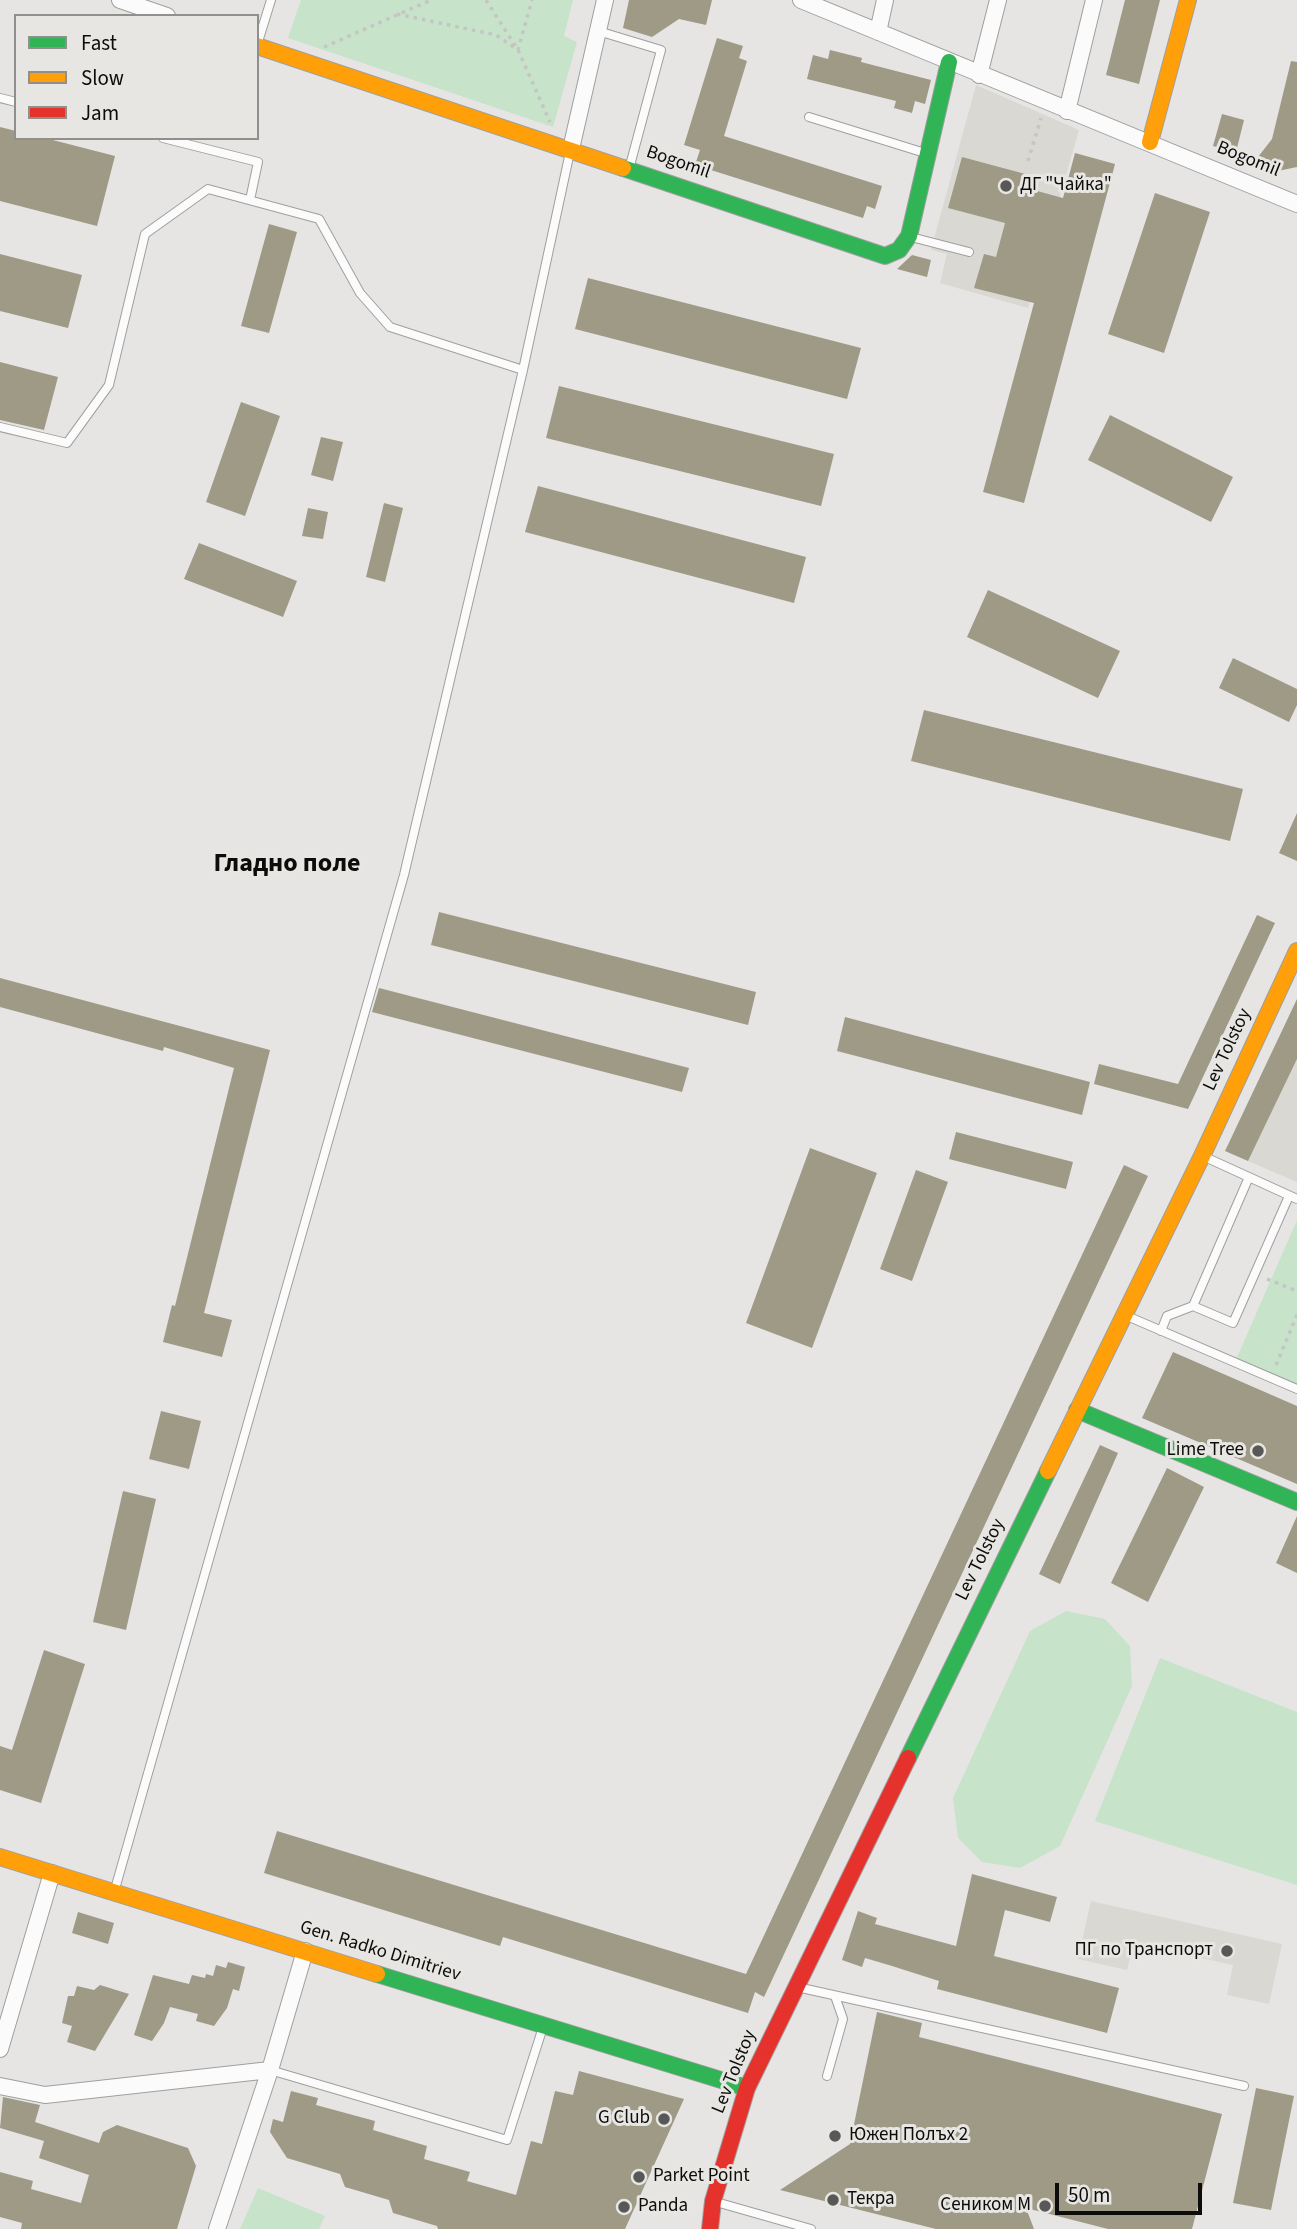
<!DOCTYPE html>
<html>
<head>
<meta charset="utf-8">
<style>
  body { margin:0 }
  #map { position:relative; width:1297px; height:2229px; overflow:hidden; background:#e6e5e4; font-family:"Source Sans 3",sans-serif }
  canvas { display:block }
  .legend { position:absolute; left:14px; top:14px; width:245px; height:126px; box-sizing:border-box; background:#e7e6e3; border:2px solid #8f8f8c; margin:0; padding:9px 12px; list-style:none; font-size:21px; color:#0c0c0a }
  .legend li { display:flex; align-items:center; gap:14px; height:35px }
  .legend b { width:35px; border:2px solid #8f8f8c }
  .scale { position:absolute; left:1055px; top:2183px; width:147px; height:32px; box-sizing:border-box; border:4px solid #0c0c0a; border-top:0; padding-left:9px; font-size:21px; line-height:24px; white-space:nowrap; color:#0c0c0a; -webkit-text-stroke:5px #e7e6e3; paint-order:stroke }
</style>
</head>
<body>
<div id="map">
<canvas width="1297" height="2229"></canvas>
<ul class="legend">
<li><b style="height:9px;background:#30b455"></b>Fast</li>
<li><b style="height:9px;background:#ff9f0a"></b>Slow</li>
<li><b style="height:9px;background:#e5322d"></b>Jam</li>
</ul>
<div class="scale">50 m</div>
</div>
<script>
const g = document.querySelector('canvas').getContext('2d');
g.lineJoin = 'round';
function fillPath(path, color) {
  g.fillStyle = color;
  g.fill(path, 'evenodd');
}
function shape(rows) {
  const path = new Path2D();
  for (const r of rows) {
    path.moveTo(r[0], r[1]);
    for (let i = 2; i < r.length; i += 2) path.lineTo(r[i], r[i + 1]);
  }
  return path;
}
function trace(path, color, width, dash) {
  g.strokeStyle = color;
  g.lineWidth = width;
  g.lineCap = dash ? 'butt' : 'round';
  g.setLineDash(dash || []);
  g.stroke(path);
}
function write(font, color, halo, rows, align = 'center') {
  g.font = font + ' "Source Sans 3",sans-serif';
  g.lineWidth = 6;
  g.setLineDash([]);
  g.textBaseline = 'middle';
  g.strokeStyle = halo;
  g.fillStyle = color;
  for (const [text, x, y, turn = 0] of rows) {
    g.save();
    g.translate(x, y);
    g.rotate((+turn || 0) * Math.PI / 180);
    g.textAlign = isNaN(turn) ? turn : align;
    if (halo) g.strokeText(text, 0, 0);
    g.fillText(text, 0, 0);
    g.restore();
  }
}
fillPath(shape([
  [976,85,1079,130,1028,308,940,283,947,254,931,250],
  [1297,1059,1297,1182,1248,1161],
  [1091,1901,1282,1944,1269,2004,1227,1995,1233,1965,1134,1943,1127,1970,1078,1959]
]), '#d9d8d2');
fillPath(shape([
  [301,0,573,0,564,36,577,42,553,127,288,38],
  [1297,1220,1297,1389,1235,1362],
  [1066,1611,1105,1619,1130,1646,1132,1686,1060,1846,1020,1868,982,1862,958,1838,953,1798,1030,1631],
  [1160,1658,1297,1712,1297,1885,1095,1821],
  [258,2188,325,2216,319,2229,240,2229]
]), '#c7e3ca');
fillPath(shape([
  [629,0,712,0,706,25,679,19,652,37,623,28],
  [1125,0,1160,0,1139,84,1106,75],
  [717,38,743,46,739,58,747,61,724,136,882,186,875,209,867,206,863,218,695,165,700,150,684,145],
  [830,50,862,58,861,62,931,80,925,104,915,101,912,113,894,108,896,101,807,79,813,55,828,59],
  [1291,61,1297,62,1297,167,1278,171,1270,169,1258,157,1272,139],
  [1222,114,1244,120,1236,152,1213,146],
  [0,127,16,131,16,138,45,138,115,156,97,226,0,201],
  [1075,153,1115,164,1024,503,983,492,1034,303,974,288,984,254,996,257,1005,223,948,208,962,157,1029,175,1026,188,1063,198],
  [1155,193,1210,212,1164,353,1108,334],
  [269,224,297,232,269,333,241,326],
  [0,254,82,275,68,328,0,311],
  [912,255,931,260,927,277,897,269],
  [588,278,861,348,847,399,575,329],
  [0,362,58,377,44,430,0,420],
  [559,386,834,454,821,506,546,438],
  [241,402,280,416,245,516,206,502],
  [1110,415,1233,477,1211,522,1088,460],
  [321,437,343,442,333,481,311,475],
  [538,486,806,557,794,603,525,532],
  [384,503,403,508,385,582,366,577],
  [308,508,328,512,323,539,302,536],
  [199,543,297,581,283,617,184,579],
  [988,590,1120,651,1098,698,967,637],
  [1233,658,1297,689,1297,705,1289,722,1219,688],
  [924,710,1243,789,1230,841,911,761],
  [1297,813,1297,861,1279,853],
  [439,912,756,992,748,1025,431,945],
  [1257,915,1275,923,1188,1109,1094,1084,1099,1064,1178,1084],
  [0,978,270,1050,204,1313,232,1320,222,1357,163,1342,172,1305,175,1306,234,1068,164,1047,163,1051,0,1007],
  [379,988,689,1068,682,1092,372,1012],
  [1297,999,1297,1059,1248,1161,1225,1151],
  [845,1017,1090,1082,1082,1115,837,1051],
  [956,1132,1073,1162,1066,1189,949,1159],
  [810,1148,877,1173,812,1348,746,1323],
  [1124,1165,1148,1176,764,1997,755,1992,748,2013,503,1937,500,1946,264,1873,277,1831,746,1974],
  [916,1170,948,1182,912,1281,880,1269],
  [1173,1352,1297,1406,1297,1484,1142,1418],
  [161,1411,201,1421,189,1469,149,1459],
  [1100,1445,1118,1453,1060,1584,1039,1574],
  [1167,1468,1204,1487,1148,1602,1111,1583],
  [123,1491,156,1499,126,1630,93,1622],
  [1297,1516,1297,1573,1276,1563],
  [44,1650,85,1664,41,1803,0,1790,0,1746,12,1750],
  [972,1874,1057,1897,1050,1922,1005,1910,994,1956,1119,1988,1107,2033,937,1989,939,1981,892,1966,865,1958,862,1967,842,1960,858,1911,877,1918,875,1924,956,1946],
  [78,1912,114,1923,108,1944,72,1933],
  [228,1962,245,1967,239,1991,233,1989,227,2008,214,2026,196,2021,198,2014,170,2007,164,2023,152,2041,134,2035,153,1975,189,1984,192,1975,205,1978,206,1974,213,1976,216,1965,226,1968],
  [100,1985,129,1994,95,2051,67,2042,72,2026,62,2023,68,1996,74,1996,77,1986,94,1990],
  [877,2012,922,2023,919,2037,1222,2114,1192,2229,1108,2229,1026,2208,1034,2229,936,2229,780,2190,850,2144],
  [579,2071,684,2099,625,2229,438,2229,437,2226,393,2213,389,2200,345,2187,340,2174,287,2158,270,2132,273,2119,283,2122,291,2091,318,2098,316,2105,375,2121,373,2130,427,2146,424,2159,470,2172,467,2181,516,2195,531,2141,542,2144,555,2091,573,2095],
  [1256,2088,1294,2096,1271,2210,1233,2203],
  [3,2097,40,2105,35,2122,99,2143,103,2132,117,2125,188,2148,196,2166,177,2229,21,2229,22,2223,0,2217,0,2172,33,2181,31,2189,81,2203,89,2175,39,2158,44,2141,0,2128]
]), '#9e9a86');
const lane = shape([
  [598,31,661,50,629,169],
  [257,45,271,0],
  [0,98,16,102],
  [809,117,925,153],
  [163,138,258,162,250,200],
  [911,237,969,252],
  [0,427,67,443,109,385,145,234,208,189,319,219,360,293,390,327,523,370],
  [1205,1157,1297,1199],
  [1193,1306,1233,1323,1289,1196],
  [1127,1316,1297,1389],
  [1161,1331,1167,1316,1193,1306,1249,1177],
  [115,1889,404,875,523,370,570,152],
  [797,1987,1244,2086],
  [270,2070,507,2140,543,2027],
  [827,2076,843,2019,835,1996],
  [716,2202,811,2229]
]);
const street = shape([
  [120,0,167,16],
  [801,0,1297,204],
  [878,32,885,0],
  [979,75,998,0],
  [1067,111,1094,0],
  [571,149,605,0],
  [0,2049,52,1873],
  [0,2086,45,2095,270,2070],
  [217,2229,270,2070,305,1951]
]);
const fast = shape([
  [623,168,885,256,899,250,909,236,949,62],
  [1077,1410,1297,1502],
  [908,1758,1048,1471],
  [377,1974,747,2088]
]);
const slow = shape([
  [257,46,623,168],
  [1150,142,1188,0],
  [1048,1471,1202,1156,1297,951],
  [0,1857,377,1974]
]);
const jam = shape([
  [710,2229,713,2201,747,2088,908,1758]
]);
trace(lane, '#a09f9e', 10);
trace(street, '#a09f9e', 18);
trace(fast, '#a09f9e', 18);
trace(slow, '#a09f9e', 18);
trace(jam, '#a09f9e', 18);
trace(shape([
  [486,0,518,50,550,122],
  [397,14,496,35,518,50,532,0],
  [324,47,431,0],
  [1028,161,1041,118],
  [1267,1279,1297,1291],
  [1276,1365,1297,1315]
]), '#c5c5c4', 3.5, [3.5, 5]);
trace(lane, '#fbfbfb', 8);
trace(street, '#fbfbfb', 16);
trace(fast, '#30b455', 16);
trace(slow, '#ff9f0a', 16);
trace(jam, '#e5322d', 16);
for (const [x, y, r, color] of [
  [1006,186,7,"#585856"],
  [1258,1451,7,"#585856"],
  [1227,1951,7,"#585856"],
  [664,2119,7,"#585856"],
  [835,2136,7,"#585856"],
  [639,2177,7,"#585856"],
  [833,2200,7,"#585856"],
  [1045,2206,7,"#585856"],
  [624,2207,7,"#585856"]
]) {
  const dot = new Path2D();
  dot.arc(x, y, r, 0, 2 * Math.PI);
  g.fillStyle = color;
  g.fill(dot);
  trace(dot, '#e7e6e3', 2.5);
}
write('19px', '#0c0c0a', '#e7e6e3', [
  ["Bogomil",1248,160,22],
  ["Bogomil",678,163,19],
  ["Lev Tolstoy",1228,1050,-65],
  ["Lev Tolstoy",981,1560,-64],
  ["Gen. Radko Dimitriev",380,1952,17],
  ["Lev Tolstoy",735,2072,-68]
]);
write('19px', '#0c0c0a', '#e7e6e3', [
  ["ДГ \"Чайка\"",1020,186],
  ["Lime Tree",1244,1451,"right"],
  ["ПГ по Транспорт",1213,1951,"right"],
  ["G Club",650,2119,"right"],
  ["Южен Полъх 2",849,2136],
  ["Parket Point",653,2177],
  ["Текра",847,2200],
  ["Сеником М",1031,2206,"right"],
  ["Panda",638,2207]
], 'left');
write('bold 26px', '#0c0c0a', '#e7e6e3', [
  ["Гладно поле",287,865]
]);
</script>
</body>
</html>
